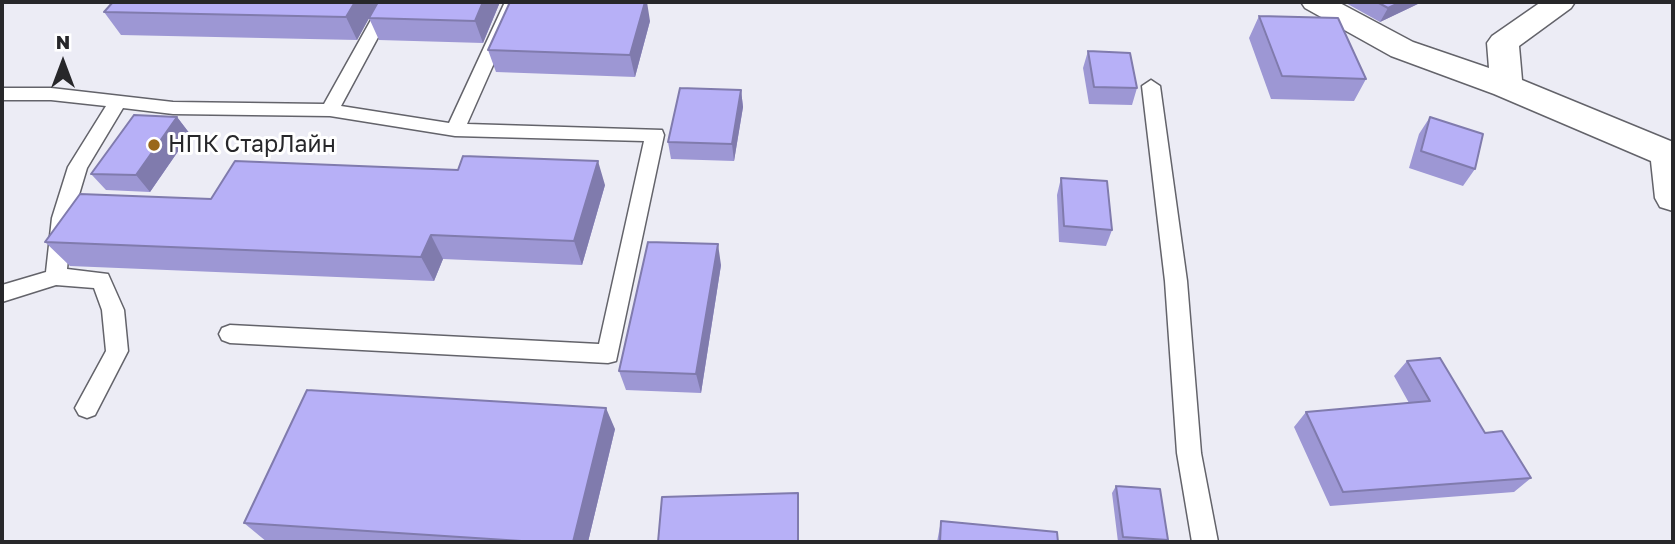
<!DOCTYPE html>
<html>
<head>
<meta charset="utf-8">
<style>
  body { margin:0 }
  #map { position:relative; width:1675px; height:544px; overflow:hidden; background:#ececf5; font-family:"Golos Text",sans-serif }
  canvas { display:block }
  .frame { position:absolute; inset:0; border:4px solid #27272a; pointer-events:none }
  .north { position:absolute; left:28px; top:28px; width:70px; height:70px; -webkit-text-stroke:5px #fff; paint-order:stroke; rotate:0deg; font-size:19px; font-weight:700; line-height:28px; text-align:center; color:#27272a }
  .north::after { content:''; display:block; margin:auto; width:24px; height:32px; background:#27272a; clip-path:polygon(50% 0,100% 100%,50% 72%,0 100%) }
</style>
</head>
<body>
<div id="map">
<canvas width="1675" height="544"></canvas>
<div class="frame"></div>
<div class="north">N</div>
</div>
<script>
const g = document.querySelector('canvas').getContext('2d');
g.lineJoin = 'round';
function shape(rows) {
  const path = new Path2D();
  for (const r of rows) {
    path.moveTo(r[0], r[1]);
    for (let i = 2; i < r.length; i += 2) path.lineTo(r[i], r[i + 1]);
  }
  return path;
}
function trace(path, color, width, dash) {
  g.strokeStyle = color;
  g.lineWidth = width;
  g.lineCap = dash ? 'butt' : 'round';
  g.setLineDash(dash || []);
  g.stroke(path);
}
function fillPath(path, color) {
  g.fillStyle = color;
  g.fill(path, 'evenodd');
}
function write(font, color, halo, rows, align = 'center') {
  g.font = font + ' "Golos Text",sans-serif';
  g.lineWidth = 6;
  g.setLineDash([]);
  g.textBaseline = 'middle';
  g.strokeStyle = halo;
  g.fillStyle = color;
  for (const [text, x, y, turn = 0] of rows) {
    g.save();
    g.translate(x, y);
    g.rotate((+turn || 0) * Math.PI / 180);
    g.textAlign = isNaN(turn) ? turn : align;
    if (halo) g.strokeText(text, 0, 0);
    g.fillText(text, 0, 0);
    g.restore();
  }
}
const lane = shape([
  [381,2,397,2,341,106,449,123,505,2,521,2,467,124,662,130,664,135,616,361,608,363,230,343,222,340,219,334,222,328,230,325,599,344,644,141,455,136,330,116,173,114,123,108,87,168,72,218,67,269,108,274,124,310,128,351,95,415,87,418,79,415,75,408,106,351,102,310,94,288,56,285,2,302,2,285,46,272,52,218,68,167,106,106,51,100,2,100,2,88,51,88,173,102,324,104,381,2],
  [1151,80,1160,86,1187,281,1201,453,1218,542,1192,542,1177,453,1165,281,1142,86,1151,80]
]);
const street = shape([
  [1301,2,1338,2,1413,42,1489,68,1487,43,1492,36,1541,2,1575,2,1571,8,1519,46,1522,80,1673,142,1673,211,1660,207,1655,198,1651,161,1494,94,1391,56,1305,8,1301,2]
]);
trace(lane, '#63636a', 3);
trace(street, '#63636a', 3);
fillPath(lane, '#fff');
fillPath(street, '#fff');
fillPath(shape([
  [113,2,500,2,483,43,379,40,369,18,357,40,121,35,104,12],
  [1344,2,1422,2,1380,22],
  [1259,16,1366,79,1354,101,1271,99,1249,38],
  [650,21,635,77,496,72,488,50],
  [1088,51,1137,88,1132,105,1089,104,1083,68],
  [741,90,743,107,734,161,671,159,668,142],
  [177,117,190,134,150,192,106,190,91,174],
  [1430,117,1475,169,1463,186,1409,168,1419,134],
  [1061,178,1112,230,1106,246,1059,242,1057,195],
  [605,185,582,265,443,259,434,281,70,266,45,242,211,199],
  [721,265,701,393,626,390,619,371],
  [1407,361,1485,433,1531,478,1514,492,1330,506,1294,427,1306,412,1409,403,1394,376],
  [615,429,588,542,267,542,244,523],
  [1116,486,1168,540,1167,542,1118,542,1112,493],
  [941,521,1058,542,937,542]
]), '#9d97d4');
fillPath(shape([
  [355,2,378,2,357,40,346,17],
  [483,2,500,2,483,43,475,21],
  [645,2,647,2,650,21,635,77,630,55],
  [1401,2,1422,2,1380,22,1388,8],
  [741,90,743,107,734,161,732,144],
  [177,117,190,134,150,192,136,175],
  [598,161,605,185,582,265,574,241],
  [431,235,443,259,434,281,421,257],
  [718,244,721,265,701,393,696,374],
  [606,408,615,429,588,542,573,542],
  [798,493,799,510,799,542,798,542]
]), '#807bad');
const building = shape([
  [113,2,355,2,346,17,104,12,113,2],
  [378,2,483,2,475,21,369,18,378,2],
  [510,2,645,2,630,55,488,50,510,2],
  [1377,2,1401,2,1388,8,1377,2],
  [1259,16,1338,18,1366,79,1282,76,1259,16],
  [1088,51,1130,53,1137,88,1094,87,1088,51],
  [680,88,741,90,732,144,668,142,680,88],
  [134,115,177,117,136,175,91,174,134,115],
  [1430,117,1483,134,1475,169,1421,151,1430,117],
  [463,156,598,161,574,241,431,235,421,257,45,242,80,194,211,199,235,161,458,170,463,156],
  [1061,178,1107,181,1112,230,1064,226,1061,178],
  [648,242,718,244,696,374,619,371,648,242],
  [1440,358,1485,433,1502,431,1531,478,1343,492,1306,412,1430,401,1407,361,1440,358],
  [307,390,606,408,573,542,537,542,244,523,307,390],
  [1116,486,1160,489,1168,540,1123,537,1116,486],
  [798,493,798,542,658,542,662,497,798,493],
  [941,521,1057,532,1058,542,940,542,941,521]
]);
fillPath(building, '#b7b0f7');
trace(building, '#807bad', 2);
for (const [x, y, r, color] of [
  [154,145,7,"#99671a"]
]) {
  const dot = new Path2D();
  dot.arc(x, y, r, 0, 2 * Math.PI);
  g.fillStyle = color;
  g.fill(dot);
  trace(dot, '#fff', 2.5);
}
write('23px', '#27272a', '#fff', [
  ["НПК СтарЛайн",168,145]
], 'left');
</script>
</body>
</html>
